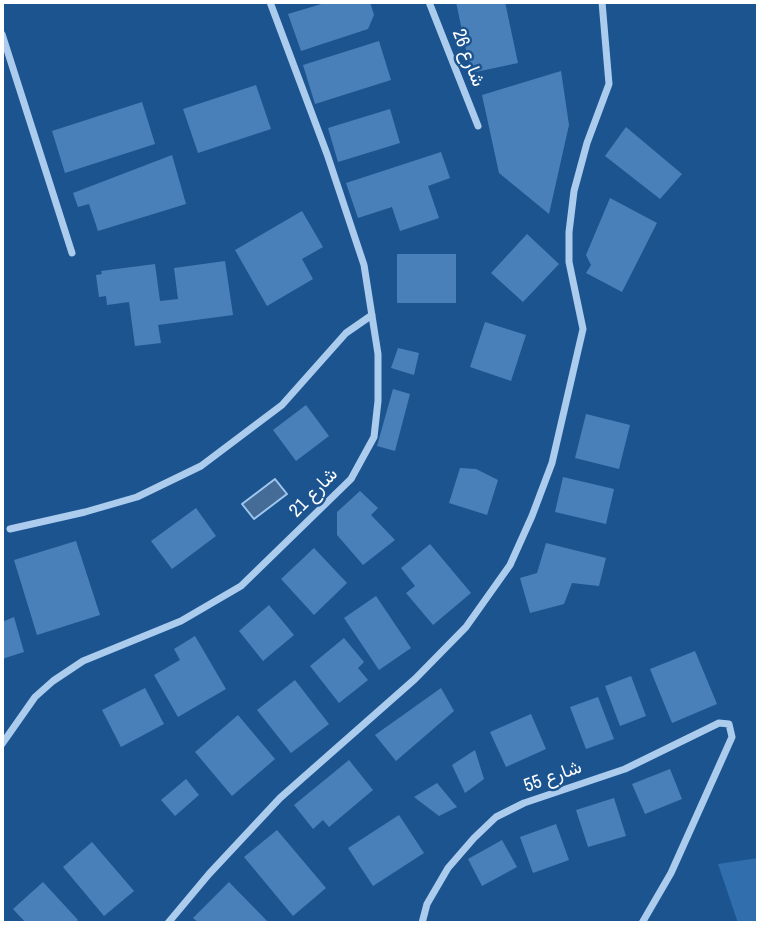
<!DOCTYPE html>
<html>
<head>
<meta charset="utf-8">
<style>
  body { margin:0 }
  #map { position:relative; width:760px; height:925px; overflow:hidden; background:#1c5490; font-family:"Archivo Narrow",sans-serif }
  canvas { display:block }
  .frame { position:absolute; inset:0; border:4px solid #fff; pointer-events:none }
</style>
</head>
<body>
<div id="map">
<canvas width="760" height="925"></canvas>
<div class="frame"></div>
</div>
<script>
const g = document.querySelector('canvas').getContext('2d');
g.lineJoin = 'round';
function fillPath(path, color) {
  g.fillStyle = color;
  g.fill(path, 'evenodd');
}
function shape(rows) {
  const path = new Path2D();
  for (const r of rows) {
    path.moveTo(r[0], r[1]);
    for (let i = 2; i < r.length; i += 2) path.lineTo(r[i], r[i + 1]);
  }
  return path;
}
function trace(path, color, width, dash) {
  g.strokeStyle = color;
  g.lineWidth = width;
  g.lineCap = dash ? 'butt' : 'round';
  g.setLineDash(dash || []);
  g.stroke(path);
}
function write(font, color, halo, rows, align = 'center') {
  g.font = font + ' "Archivo Narrow",Vazirmatn,sans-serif';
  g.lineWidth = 5;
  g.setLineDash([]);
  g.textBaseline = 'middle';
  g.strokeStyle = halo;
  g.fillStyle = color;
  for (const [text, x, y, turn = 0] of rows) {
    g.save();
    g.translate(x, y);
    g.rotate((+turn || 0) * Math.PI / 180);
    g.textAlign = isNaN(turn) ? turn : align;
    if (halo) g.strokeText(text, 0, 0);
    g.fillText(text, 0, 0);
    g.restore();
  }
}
fillPath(shape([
  [758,858,758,923,738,923,718,864]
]), '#306eae');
const water = shape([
  [275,479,287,494,254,519,242,504,275,479]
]);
fillPath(water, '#446c97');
trace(water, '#9fc8f0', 2);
fillPath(shape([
  [328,2,370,2,374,15,368,29,301,51,288,14],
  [456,2,505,2,518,63,471,73],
  [379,41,391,80,315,104,303,65],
  [561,71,569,125,549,214,499,173,482,95],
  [256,85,271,129,198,153,183,109],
  [142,102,155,144,65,173,52,131],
  [390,109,400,143,338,162,328,128],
  [626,127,682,174,660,199,605,156],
  [441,152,450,178,428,186,439,218,400,231,392,207,358,218,346,183],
  [172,155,186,204,98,231,89,204,78,207,73,193],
  [610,198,657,223,622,292,586,273,591,265,586,255],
  [302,211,323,247,302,259,313,279,267,306,235,250],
  [527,234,559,264,523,302,491,273],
  [397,254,456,254,456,303,397,303],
  [225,261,233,315,158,325,161,343,135,346,129,302,107,305,106,296,99,297,96,275,102,274,101,271,155,264,160,301,178,299,174,268],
  [485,322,526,335,511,381,470,367],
  [398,348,419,353,414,375,391,368],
  [393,389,410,394,395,451,377,446],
  [306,405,329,436,296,461,273,430],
  [586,414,630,425,619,469,575,458],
  [460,468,476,469,498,480,487,515,449,503],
  [563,477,614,489,606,524,555,512],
  [360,491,378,508,371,515,395,540,363,565,337,535,337,512],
  [196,508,216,536,172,569,151,541],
  [76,541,100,615,37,635,14,560],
  [546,543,606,558,599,586,572,583,564,604,530,613,520,578,537,573],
  [430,544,471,593,433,625,406,593,415,586,401,568],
  [314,548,347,583,314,615,281,579],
  [376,596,411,648,379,670,344,618],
  [269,605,294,635,263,661,239,631],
  [14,617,24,652,2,659,2,622],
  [195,636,226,689,178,717,154,675,180,660,174,649],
  [344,638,364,662,358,668,368,680,339,703,310,666],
  [695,651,717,704,672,723,650,669],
  [631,676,646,716,620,726,605,686],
  [295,680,329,724,291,753,257,710],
  [145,688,164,724,121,747,102,710],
  [441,688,454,711,396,761,375,735],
  [598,697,614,739,586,749,570,707],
  [531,714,546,749,506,767,490,732],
  [238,715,275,759,232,796,195,752],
  [475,750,484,779,465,793,452,765],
  [349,760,373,790,329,827,323,820,313,829,294,805],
  [670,769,682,799,645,814,632,784],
  [186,779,199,795,175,816,161,800],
  [437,783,457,807,439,816,414,797],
  [614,798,626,836,588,847,576,810],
  [399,815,424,853,373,886,348,848],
  [556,824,569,860,533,873,520,837],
  [277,830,326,888,293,916,244,857],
  [502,840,517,867,482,886,468,859],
  [92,842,134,891,104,916,63,867],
  [43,882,78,920,74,923,26,923,13,909],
  [229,882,269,923,199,923,193,918]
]), '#4a80b9');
trace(shape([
  [429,2,478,126],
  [2,34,72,253],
  [10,529,85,512,137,497,201,466,282,405,346,333,372,315],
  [2,744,35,697,53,681,83,661,181,621,241,586,351,479,374,437,378,401,378,354,364,265,327,154,270,2],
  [168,923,209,874,280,798,415,679,466,627,510,565,532,516,552,463,583,329,569,262,569,232,574,191,587,143,609,84,602,2],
  [422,923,427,904,448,868,474,838,496,817,524,803,625,769,719,723,729,724,732,737,671,873,642,923]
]), '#acccee', 7);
write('19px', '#fff', '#1c5490', [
  ["شارع 26",468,58,69],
  ["شارع 21",314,493,-46],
  ["شارع 55",553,777,-20]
]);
</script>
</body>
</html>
